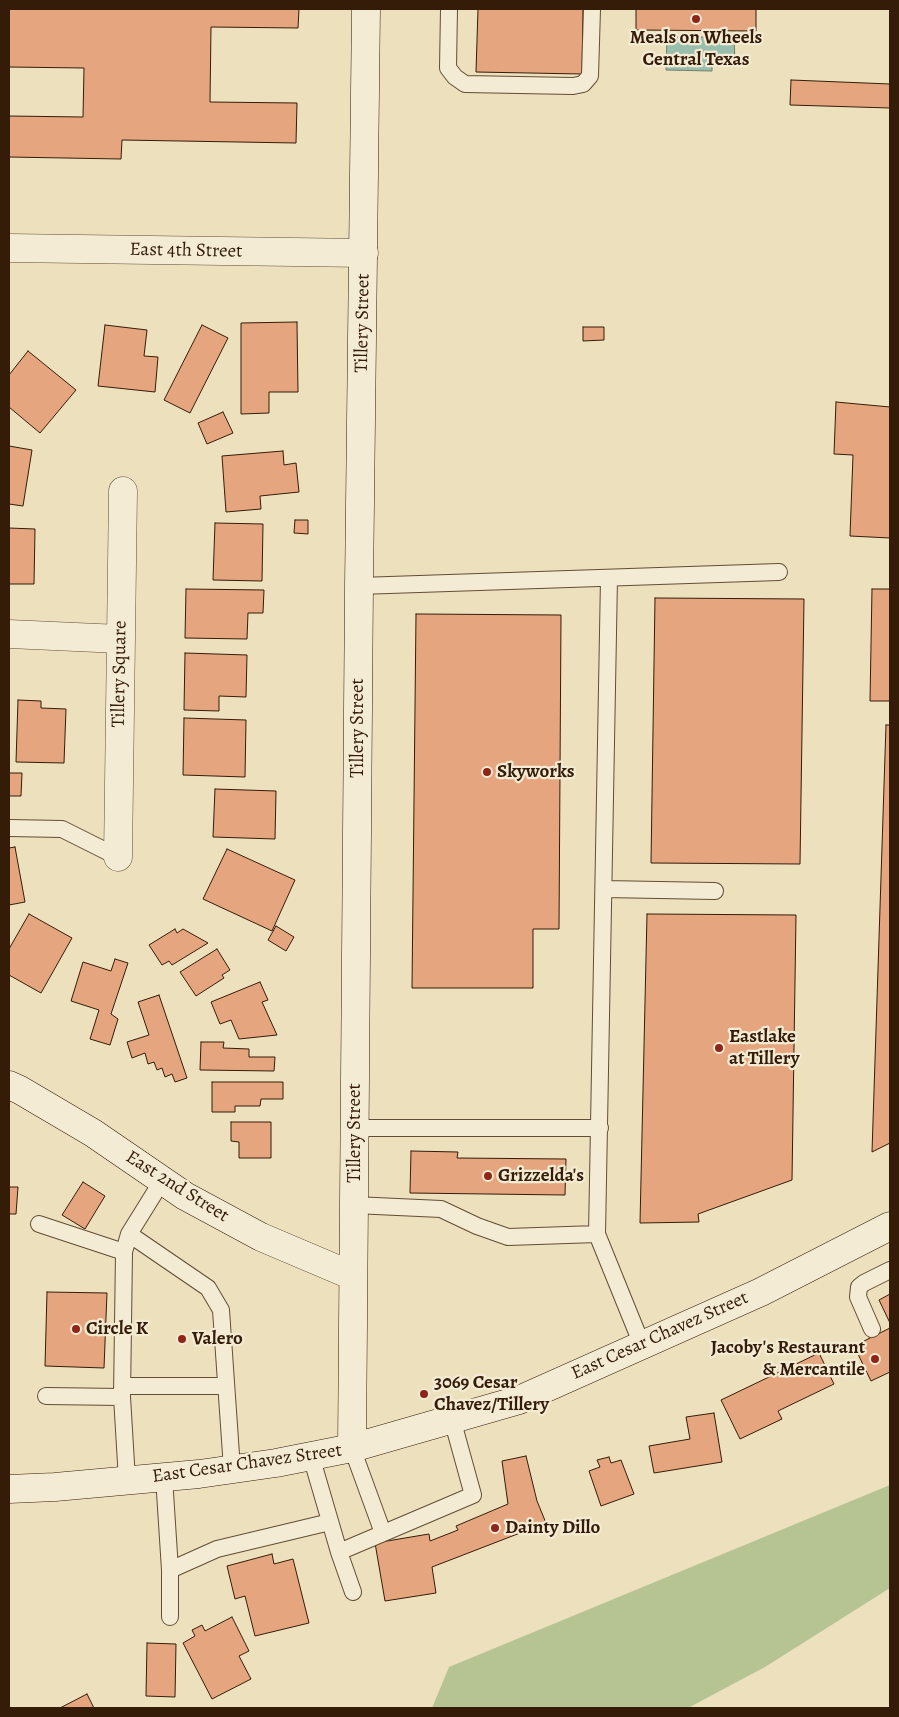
<!DOCTYPE html>
<html>
<head>
<meta charset="utf-8">
<style>
  body { margin:0 }
  #map { position:relative; width:899px; height:1717px; overflow:hidden; background:#ede0bd; font-family:Alegreya,serif }
  canvas { display:block }
  .frame { position:absolute; inset:0; border:10px solid #341c08; pointer-events:none }
</style>
</head>
<body>
<div id="map">
<canvas width="899" height="1717"></canvas>
<div class="frame"></div>
</div>
<script>
const g = document.querySelector('canvas').getContext('2d');
g.lineJoin = 'round';
function fillPath(path, color) {
  g.fillStyle = color;
  g.fill(path, 'evenodd');
}
function shape(rows) {
  const path = new Path2D();
  for (const r of rows) {
    path.moveTo(r[0], r[1]);
    for (let i = 2; i < r.length; i += 2) path.lineTo(r[i], r[i + 1]);
  }
  return path;
}
function trace(path, color, width, dash) {
  g.strokeStyle = color;
  g.lineWidth = width;
  g.lineCap = dash ? 'butt' : 'round';
  g.setLineDash(dash || []);
  g.stroke(path);
}
function write(font, color, halo, rows, align = 'center') {
  g.font = font + ' Alegreya,serif';
  g.lineWidth = 4.5;
  g.setLineDash([]);
  g.textBaseline = 'middle';
  g.strokeStyle = halo;
  g.fillStyle = color;
  for (const [text, x, y, turn = 0] of rows) {
    g.save();
    g.translate(x, y);
    g.rotate((+turn || 0) * Math.PI / 180);
    g.textAlign = isNaN(turn) ? turn : align;
    if (halo) g.strokeText(text, 0, 0);
    g.fillText(text, 0, 0);
    g.restore();
  }
}
fillPath(shape([
  [890,1485,890,1588,765,1667,688,1708,432,1708,449,1667]
]), '#b6c393');
const water = shape([
  [667,37,734,37,735,61,712,60,712,71,666,70,667,37]
]);
fillPath(water, '#9abeac');
trace(water, '#717d6a', 1);
const building = shape([
  [9,9,299,9,298,28,211,27,210,102,297,103,296,143,122,140,121,159,9,157,9,116,83,117,84,68,9,67,9,9],
  [478,9,583,9,582,74,476,72,478,9],
  [636,9,756,9,756,31,636,30,636,9],
  [791,80,890,84,890,108,790,105,791,80],
  [297,322,298,392,269,392,269,413,241,414,241,323,297,322],
  [105,325,147,330,144,356,158,357,155,392,98,386,105,325],
  [202,325,228,338,190,413,164,400,202,325],
  [583,327,604,327,604,340,583,341,583,327],
  [28,351,76,390,40,433,9,407,9,375,28,351],
  [836,402,890,407,890,538,850,536,853,455,834,454,836,402],
  [223,412,233,433,207,444,198,423,223,412],
  [9,446,32,450,23,506,9,504,9,446],
  [283,451,284,465,296,463,299,492,260,496,261,509,226,512,222,456,283,451],
  [295,520,308,520,308,534,294,533,295,520],
  [215,523,263,524,262,581,213,580,215,523],
  [9,528,35,529,34,584,9,584,9,528],
  [186,589,264,590,263,613,248,613,247,639,185,638,186,589],
  [872,589,890,589,890,701,870,701,872,589],
  [655,598,804,599,800,864,651,863,655,598],
  [416,614,561,615,559,929,533,929,533,988,412,988,416,614],
  [185,653,247,655,246,697,219,696,219,711,184,710,185,653],
  [18,700,41,701,41,708,66,709,64,763,16,762,18,700],
  [184,718,246,720,245,777,183,775,184,718],
  [886,725,890,725,890,1143,872,1152,886,725],
  [9,773,22,773,21,796,9,796,9,773],
  [215,789,276,791,275,839,213,837,215,789],
  [15,847,25,902,9,905,9,848,15,847],
  [227,849,295,880,272,931,203,899,227,849],
  [29,914,72,938,41,993,9,975,9,949,29,914],
  [647,914,796,915,792,1180,698,1214,699,1222,640,1223,647,914],
  [276,926,294,937,286,951,268,940,276,926],
  [175,929,177,933,183,929,208,943,172,965,169,961,162,965,149,945,175,929],
  [217,949,230,970,222,975,224,978,196,996,180,972,217,949],
  [115,959,128,963,111,1014,118,1019,110,1045,90,1039,99,1010,71,1001,83,962,111,971,115,959],
  [260,982,268,1000,262,1002,277,1035,239,1039,231,1020,220,1024,211,1002,260,982],
  [159,995,187,1078,175,1082,172,1074,165,1077,162,1068,157,1070,154,1062,148,1064,145,1053,132,1058,127,1042,149,1035,138,1002,159,995],
  [201,1042,224,1042,223,1048,249,1049,249,1057,275,1057,274,1071,200,1070,201,1042],
  [212,1082,283,1082,283,1099,261,1099,260,1106,235,1106,235,1112,212,1112,212,1082],
  [231,1122,271,1122,271,1158,239,1158,239,1142,231,1141,231,1122],
  [411,1151,458,1152,457,1158,566,1159,565,1195,410,1193,411,1151],
  [83,1182,105,1196,85,1229,62,1215,83,1182],
  [9,1187,18,1187,16,1214,9,1214,9,1187],
  [47,1292,107,1293,104,1368,45,1366,47,1292],
  [890,1294,890,1323,879,1300,890,1294],
  [890,1328,890,1372,871,1381,854,1346,890,1328],
  [819,1353,834,1384,778,1411,782,1419,740,1439,721,1400,819,1353],
  [714,1413,722,1462,654,1473,649,1446,690,1439,686,1417,714,1413],
  [526,1456,537,1501,546,1523,432,1567,436,1593,385,1601,375,1543,429,1534,430,1541,458,1530,456,1526,508,1504,502,1461,526,1456],
  [609,1457,611,1463,621,1460,634,1494,601,1506,589,1471,600,1467,597,1460,609,1457],
  [272,1554,274,1564,293,1559,309,1623,255,1636,245,1596,235,1599,227,1566,272,1554],
  [232,1617,249,1651,239,1656,251,1679,212,1699,183,1643,195,1636,192,1630,202,1625,205,1631,232,1617],
  [147,1643,176,1644,175,1697,146,1696,147,1643],
  [87,1694,94,1708,60,1708,87,1694]
]);
fillPath(building, '#e4a57f');
trace(building, '#341c08', 1);
const lane = shape([
  [449,9,448,68,455,77,465,84,573,86,583,84,590,76,592,9],
  [609,578,597,1234,642,1345],
  [359,586,779,572],
  [9,828,62,829,118,857],
  [604,889,715,891],
  [355,1128,600,1128],
  [354,1205,441,1209,477,1226,508,1237,597,1234],
  [39,1224,124,1252],
  [129,1234,208,1288,221,1310,232,1469],
  [872,1329,858,1297,859,1287,864,1283,890,1270],
  [123,1386,226,1386],
  [46,1396,122,1397],
  [352,1448,383,1533],
  [311,1456,339,1552,473,1495,452,1419],
  [164,1477,170,1570,217,1549,330,1522],
  [127,1480,122,1397,124,1252,129,1234,162,1181],
  [339,1552,353,1592],
  [170,1570,170,1617]
]);
const street = shape([
  [9,248,364,253],
  [9,634,120,639],
  [118,857,123,491]
]);
const secondary = shape([
  [9,1085,20,1090,93,1133,185,1196,261,1237,353,1276],
  [352,1448,359,586,366,9],
  [9,1489,55,1487,199,1474,276,1463,352,1448,519,1400,761,1292,890,1226]
]);
trace(lane, '#624d35', 18);
trace(street, '#624d35', 29);
trace(secondary, '#341c08', 29);
trace(lane, '#f3ebd4', 16);
trace(street, '#f3ebd4', 28);
trace(secondary, '#f3ebd4', 28);
for (const [x, y, r, color] of [
  [696,19,5,"#8f2418"],
  [487,772,5,"#8f2418"],
  [719,1048,5,"#8f2418"],
  [488,1176,5,"#8f2418"],
  [76,1329,5,"#8f2418"],
  [182,1339,5,"#8f2418"],
  [875,1359,5,"#8f2418"],
  [424,1394,5,"#8f2418"],
  [495,1528,5,"#8f2418"]
]) {
  const dot = new Path2D();
  dot.arc(x, y, r, 0, 2 * Math.PI);
  g.fillStyle = color;
  g.fill(dot);
  trace(dot, '#f3ebd4', 2);
}
write('bold 19px', '#341c08', '#f3ebd4', [
  ["Meals on Wheels",696,38,"center"],
  ["Central Texas",696,60,"center"],
  ["Skyworks",497,772],
  ["Eastlake",729,1037],
  ["at Tillery",729,1059],
  ["Grizzelda's",498,1176],
  ["Circle K",86,1329],
  ["Valero",192,1339],
  ["Jacoby's Restaurant",865,1348,"right"],
  ["& Mercantile",865,1370,"right"],
  ["3069 Cesar",434,1383],
  ["Chavez/Tillery",434,1405],
  ["Dainty Dillo",505,1528]
], 'left');
write('19px', '#341c08', '#f3ebd4', [
  ["East 4th Street",186,251,1],
  ["Tillery Street",363,323,-89],
  ["Tillery Square",120,674,-89],
  ["Tillery Street",358,728,-90],
  ["Tillery Street",355,1133,-90],
  ["East 2nd Street",177,1187,32],
  ["East Cesar Chavez Street",660,1336,-24],
  ["East Cesar Chavez Street",247,1464,-8]
]);
</script>
</body>
</html>
